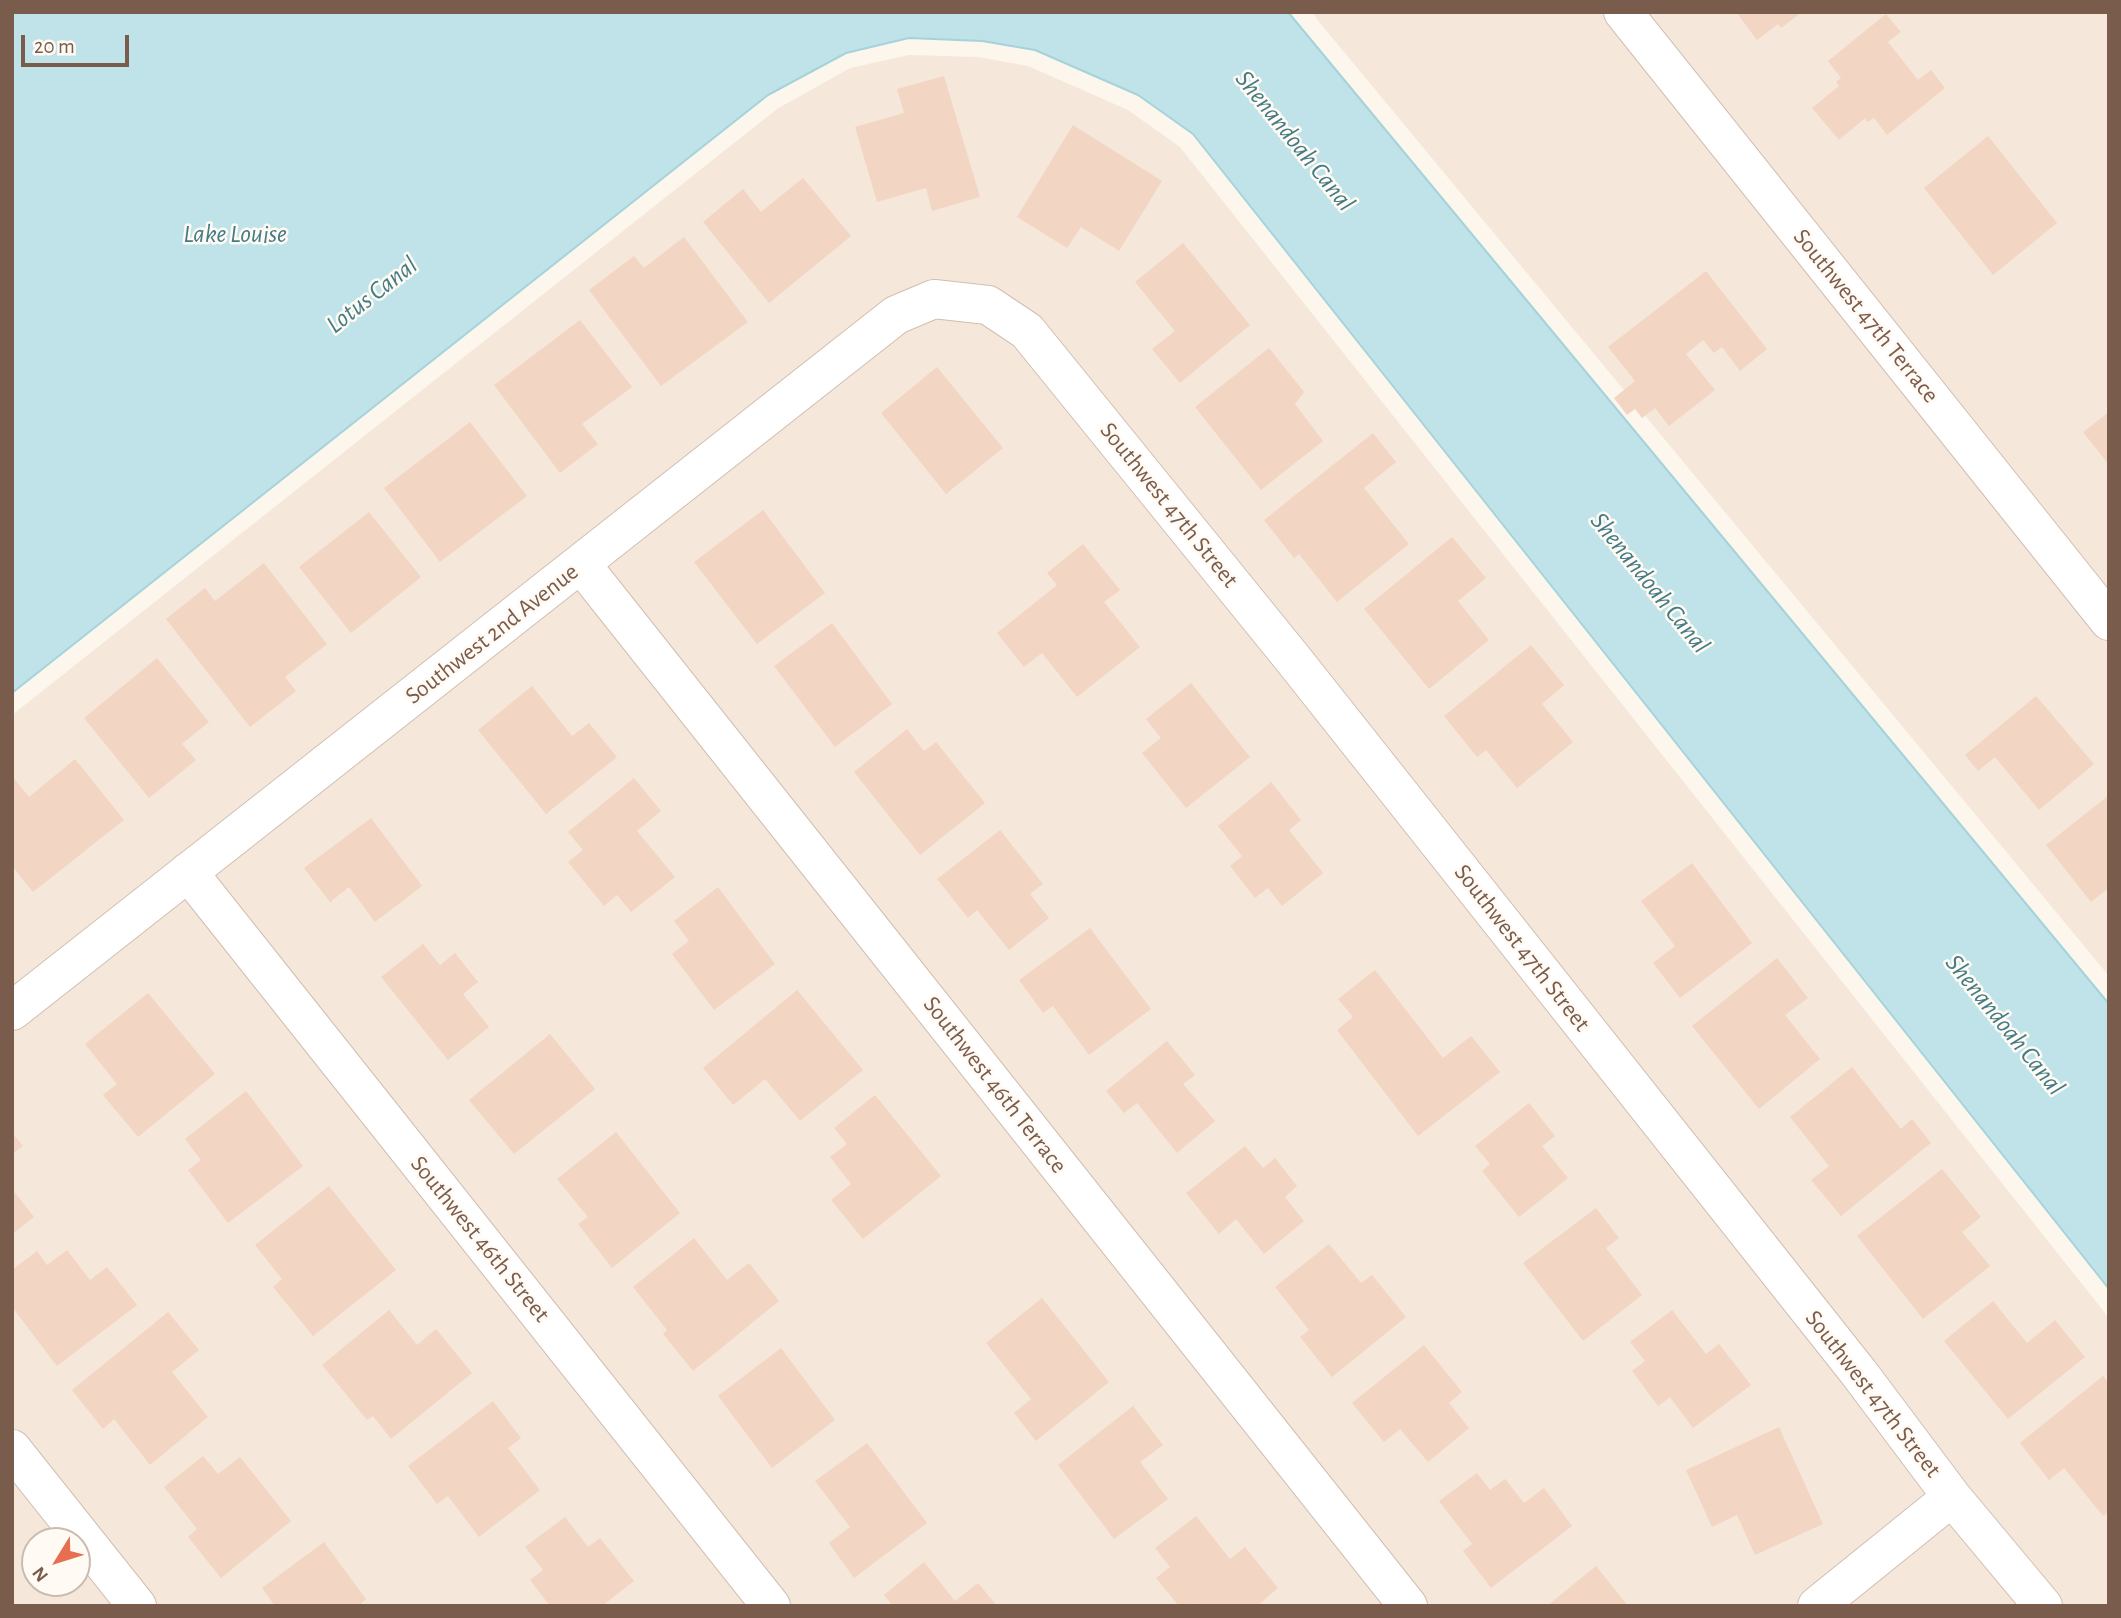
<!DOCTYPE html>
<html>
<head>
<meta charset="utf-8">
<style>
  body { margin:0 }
  #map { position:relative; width:2121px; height:1618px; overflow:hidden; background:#fdf6ec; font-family:"Alegreya Sans",sans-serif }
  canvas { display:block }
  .frame { position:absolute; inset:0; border:14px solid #7a5c4d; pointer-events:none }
  .north { position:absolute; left:21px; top:1527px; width:70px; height:70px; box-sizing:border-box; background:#fffaf3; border:2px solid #cabbb1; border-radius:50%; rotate:232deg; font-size:19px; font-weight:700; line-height:28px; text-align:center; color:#7a5c4d }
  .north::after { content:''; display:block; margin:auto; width:24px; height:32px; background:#e76f51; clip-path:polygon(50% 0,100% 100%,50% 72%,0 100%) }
  .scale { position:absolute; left:21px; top:35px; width:108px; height:32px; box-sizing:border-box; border:4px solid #7a5c4d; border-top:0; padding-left:9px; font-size:21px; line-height:24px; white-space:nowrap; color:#7a5c4d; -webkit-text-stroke:5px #fffaf3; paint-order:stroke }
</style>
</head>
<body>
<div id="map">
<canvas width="2121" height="1618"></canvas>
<div class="frame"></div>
<div class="north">N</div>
<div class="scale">20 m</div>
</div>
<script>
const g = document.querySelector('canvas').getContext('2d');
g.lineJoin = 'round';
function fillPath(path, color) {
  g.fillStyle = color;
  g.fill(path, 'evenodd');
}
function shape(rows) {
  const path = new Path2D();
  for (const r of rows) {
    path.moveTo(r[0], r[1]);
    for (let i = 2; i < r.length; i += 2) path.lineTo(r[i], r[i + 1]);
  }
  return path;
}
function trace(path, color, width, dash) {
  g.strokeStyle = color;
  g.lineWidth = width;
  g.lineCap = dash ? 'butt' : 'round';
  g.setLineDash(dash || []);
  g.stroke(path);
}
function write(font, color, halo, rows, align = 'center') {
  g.font = font + ' "Alegreya Sans",sans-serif';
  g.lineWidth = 5;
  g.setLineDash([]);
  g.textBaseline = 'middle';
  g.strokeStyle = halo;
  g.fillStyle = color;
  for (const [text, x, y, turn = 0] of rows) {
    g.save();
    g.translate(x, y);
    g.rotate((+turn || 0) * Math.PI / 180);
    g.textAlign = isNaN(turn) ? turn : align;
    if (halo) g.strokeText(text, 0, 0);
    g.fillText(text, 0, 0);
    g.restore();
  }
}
fillPath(shape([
  [1312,12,2109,12,2109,976,1320,23],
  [909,55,978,57,1028,66,1128,110,1180,147,2109,1318,2109,1606,12,1606,12,715,777,109,850,68],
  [35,1541,77,1541,77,1583,35,1583]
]), '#f5e8da');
const water = shape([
  [12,12,1288,12,2109,1004,2109,1289,1193,134,1138,95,1035,50,982,41,909,38,846,53,768,95,12,693,12,12]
]);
fillPath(water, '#bfe3e8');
trace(water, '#a5d3da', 2);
fillPath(shape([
  [1736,12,1802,12,1781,28,1778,24,1757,40],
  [1886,14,1901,32,1888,42,1918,80,1931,70,1945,88,1887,135,1874,118,1868,122,1865,118,1839,140,1812,108,1839,86,1836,82,1841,78,1828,61],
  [944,76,980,197,932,211,926,188,877,202,855,127,904,113,897,89],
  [1073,125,1162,181,1119,251,1081,227,1067,248,1017,217],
  [1988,136,2057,223,1993,275,1924,188],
  [803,178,851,236,769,303,703,222,743,189,761,212],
  [684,237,748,322,661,386,589,290,634,256,644,268],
  [1183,243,1250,325,1180,383,1152,349,1175,331,1135,282],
  [1706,271,1767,349,1740,371,1722,347,1714,353,1703,340,1686,354,1715,390,1669,426,1655,408,1642,418,1635,409,1627,415,1614,398,1635,381,1608,347],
  [580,320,632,387,582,424,598,444,560,473,494,385],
  [1269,348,1304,392,1295,404,1323,441,1261,490,1195,407],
  [937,367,1003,448,946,494,881,413],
  [2109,412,2109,465,2083,432],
  [470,422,527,496,440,562,384,488],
  [1373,433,1396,462,1364,488,1409,544,1337,602,1299,554,1294,558,1264,520],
  [763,510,825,593,757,644,694,562],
  [369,512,421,577,351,633,299,567],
  [1452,537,1486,578,1458,601,1489,640,1429,689,1364,609],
  [1083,544,1120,590,1104,602,1140,647,1077,697,1042,653,1024,667,997,633,1057,585,1047,573],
  [264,563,327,644,285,677,296,691,250,727,166,619,205,588,215,601],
  [832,623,892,704,835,747,774,666],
  [1531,645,1564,685,1542,704,1573,742,1517,788,1486,750,1477,757,1444,716],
  [157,658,209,722,182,744,196,760,149,798,84,718],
  [1191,683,1250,757,1186,808,1142,753,1161,738,1146,719],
  [532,686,572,736,589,723,617,757,546,814,478,730],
  [2036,696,2094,764,2039,810,1995,757,1978,771,1965,755],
  [907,729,924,751,936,742,985,803,920,855,854,772],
  [75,759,124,820,33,892,12,866,12,776,29,797],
  [634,778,661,811,637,831,675,877,631,912,617,895,604,906,568,862,583,850,568,832],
  [1271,782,1301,820,1289,830,1323,873,1282,906,1268,888,1255,898,1230,866,1242,856,1218,826],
  [2109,795,2109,888,2091,902,2046,845],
  [371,818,422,886,375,922,349,887,330,902,304,868],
  [1000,830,1043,884,1030,894,1049,918,1009,950,977,910,968,918,937,879],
  [1692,863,1752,943,1680,998,1653,963,1675,946,1641,901],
  [718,887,775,964,714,1010,672,954,689,941,674,921],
  [1090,928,1151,1009,1089,1055,1053,1006,1043,1013,1019,980],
  [423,944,440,965,455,953,478,982,463,994,489,1027,448,1060,381,977],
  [1777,958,1808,998,1785,1015,1820,1059,1759,1109,1692,1026],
  [1375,970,1443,1058,1471,1036,1500,1072,1418,1136,1337,1030,1353,1017,1338,999],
  [797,990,863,1070,800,1121,765,1079,733,1105,703,1068],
  [148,993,215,1074,138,1137,103,1095,117,1084,85,1044],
  [550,1034,595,1089,514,1154,469,1100],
  [1167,1041,1195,1075,1183,1084,1215,1121,1177,1153,1137,1103,1124,1113,1106,1091],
  [1852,1067,1901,1129,1912,1119,1931,1143,1841,1216,1811,1180,1829,1166,1790,1117],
  [246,1091,303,1166,228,1223,188,1170,201,1160,185,1139],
  [875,1095,941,1176,863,1239,831,1200,851,1184,830,1157,847,1144,834,1128],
  [1529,1103,1555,1136,1542,1146,1568,1178,1519,1217,1482,1171,1490,1164,1475,1146],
  [616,1132,680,1213,612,1268,578,1224,588,1217,557,1179],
  [12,1133,23,1146,12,1154],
  [1245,1146,1263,1168,1275,1158,1297,1186,1285,1197,1304,1221,1264,1254,1236,1219,1219,1234,1186,1193],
  [1942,1169,1981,1217,1962,1232,1990,1266,1923,1319,1857,1236],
  [329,1186,396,1270,313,1336,273,1287,282,1279,255,1245],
  [12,1189,34,1217,12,1234],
  [1596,1208,1619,1238,1606,1248,1642,1295,1583,1341,1523,1263],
  [694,1238,727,1280,749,1263,779,1301,693,1371,663,1334,667,1330,633,1287],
  [1329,1244,1361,1283,1372,1275,1406,1317,1332,1377,1300,1337,1309,1330,1275,1287],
  [67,1250,90,1280,107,1267,137,1305,57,1366,12,1307,12,1270,37,1251,47,1265],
  [1042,1298,1109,1382,1036,1441,1014,1413,1031,1399,986,1343],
  [1993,1301,2027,1343,2055,1320,2085,1357,2008,1419,1944,1341],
  [389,1310,417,1345,436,1329,472,1373,391,1439,373,1416,367,1420,322,1365],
  [1672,1310,1706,1354,1719,1344,1751,1385,1693,1428,1670,1397,1658,1406,1632,1371,1645,1361,1630,1342],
  [168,1312,199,1350,172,1372,208,1417,150,1465,114,1419,103,1429,72,1390],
  [1424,1345,1462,1392,1449,1403,1469,1428,1428,1462,1400,1429,1384,1442,1352,1403],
  [781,1348,835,1420,772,1468,718,1396],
  [2103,1376,2109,1383,2109,1512,2103,1516,2064,1468,2049,1480,2020,1443],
  [493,1401,521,1438,508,1448,540,1490,479,1537,448,1496,437,1504,408,1466],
  [1133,1406,1163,1445,1140,1462,1168,1499,1114,1539,1058,1465],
  [1779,1427,1823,1524,1755,1555,1737,1515,1712,1527,1686,1470],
  [867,1443,927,1523,854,1578,829,1543,850,1527,815,1481],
  [203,1456,218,1474,240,1457,291,1521,221,1578,188,1537,197,1529,164,1487],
  [1477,1473,1490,1490,1505,1479,1524,1503,1544,1488,1572,1526,1491,1588,1463,1551,1472,1544,1439,1501],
  [1196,1516,1230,1559,1245,1547,1278,1588,1257,1606,1198,1606,1196,1603,1193,1606,1179,1606,1156,1578,1170,1567,1155,1548],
  [565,1517,588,1547,600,1538,634,1581,602,1606,550,1606,530,1580,543,1570,525,1547],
  [324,1542,366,1599,358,1606,275,1606,262,1588],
  [924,1562,955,1601,978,1583,997,1606,893,1606,884,1595],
  [1596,1566,1628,1606,1547,1606]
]), '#f3d5c3');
const minor = shape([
  [1623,12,2109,621],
  [581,564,1408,1606],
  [188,872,771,1606],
  [12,1011,896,315,934,299,988,305,1027,331,1293,659,1859,1373,1952,1497,2043,1606],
  [12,1449,137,1606],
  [1817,1606,1952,1497]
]);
trace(minor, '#d1beb0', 40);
trace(minor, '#fff', 38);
write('24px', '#7a5c4d', '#fffaf3', [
  ["Southwest 47th Terrace",1866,316,51],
  ["Southwest 47th Street",1169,505,51],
  ["Southwest 2nd Avenue",492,634,-38],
  ["Southwest 47th Street",1522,948,52],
  ["Southwest 46th Terrace",995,1085,52],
  ["Southwest 46th Street",480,1239,51],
  ["Southwest 47th Street",1873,1394,52]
]);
write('italic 26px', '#437c86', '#fffaf3', [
  ["Shenandoah Canal",1295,141,51],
  ["Lake Louise",235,234],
  ["Lotus Canal",372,295,-38],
  ["Shenandoah Canal",1650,583,51],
  ["Shenandoah Canal",2005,1025,51]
]);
</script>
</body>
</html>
